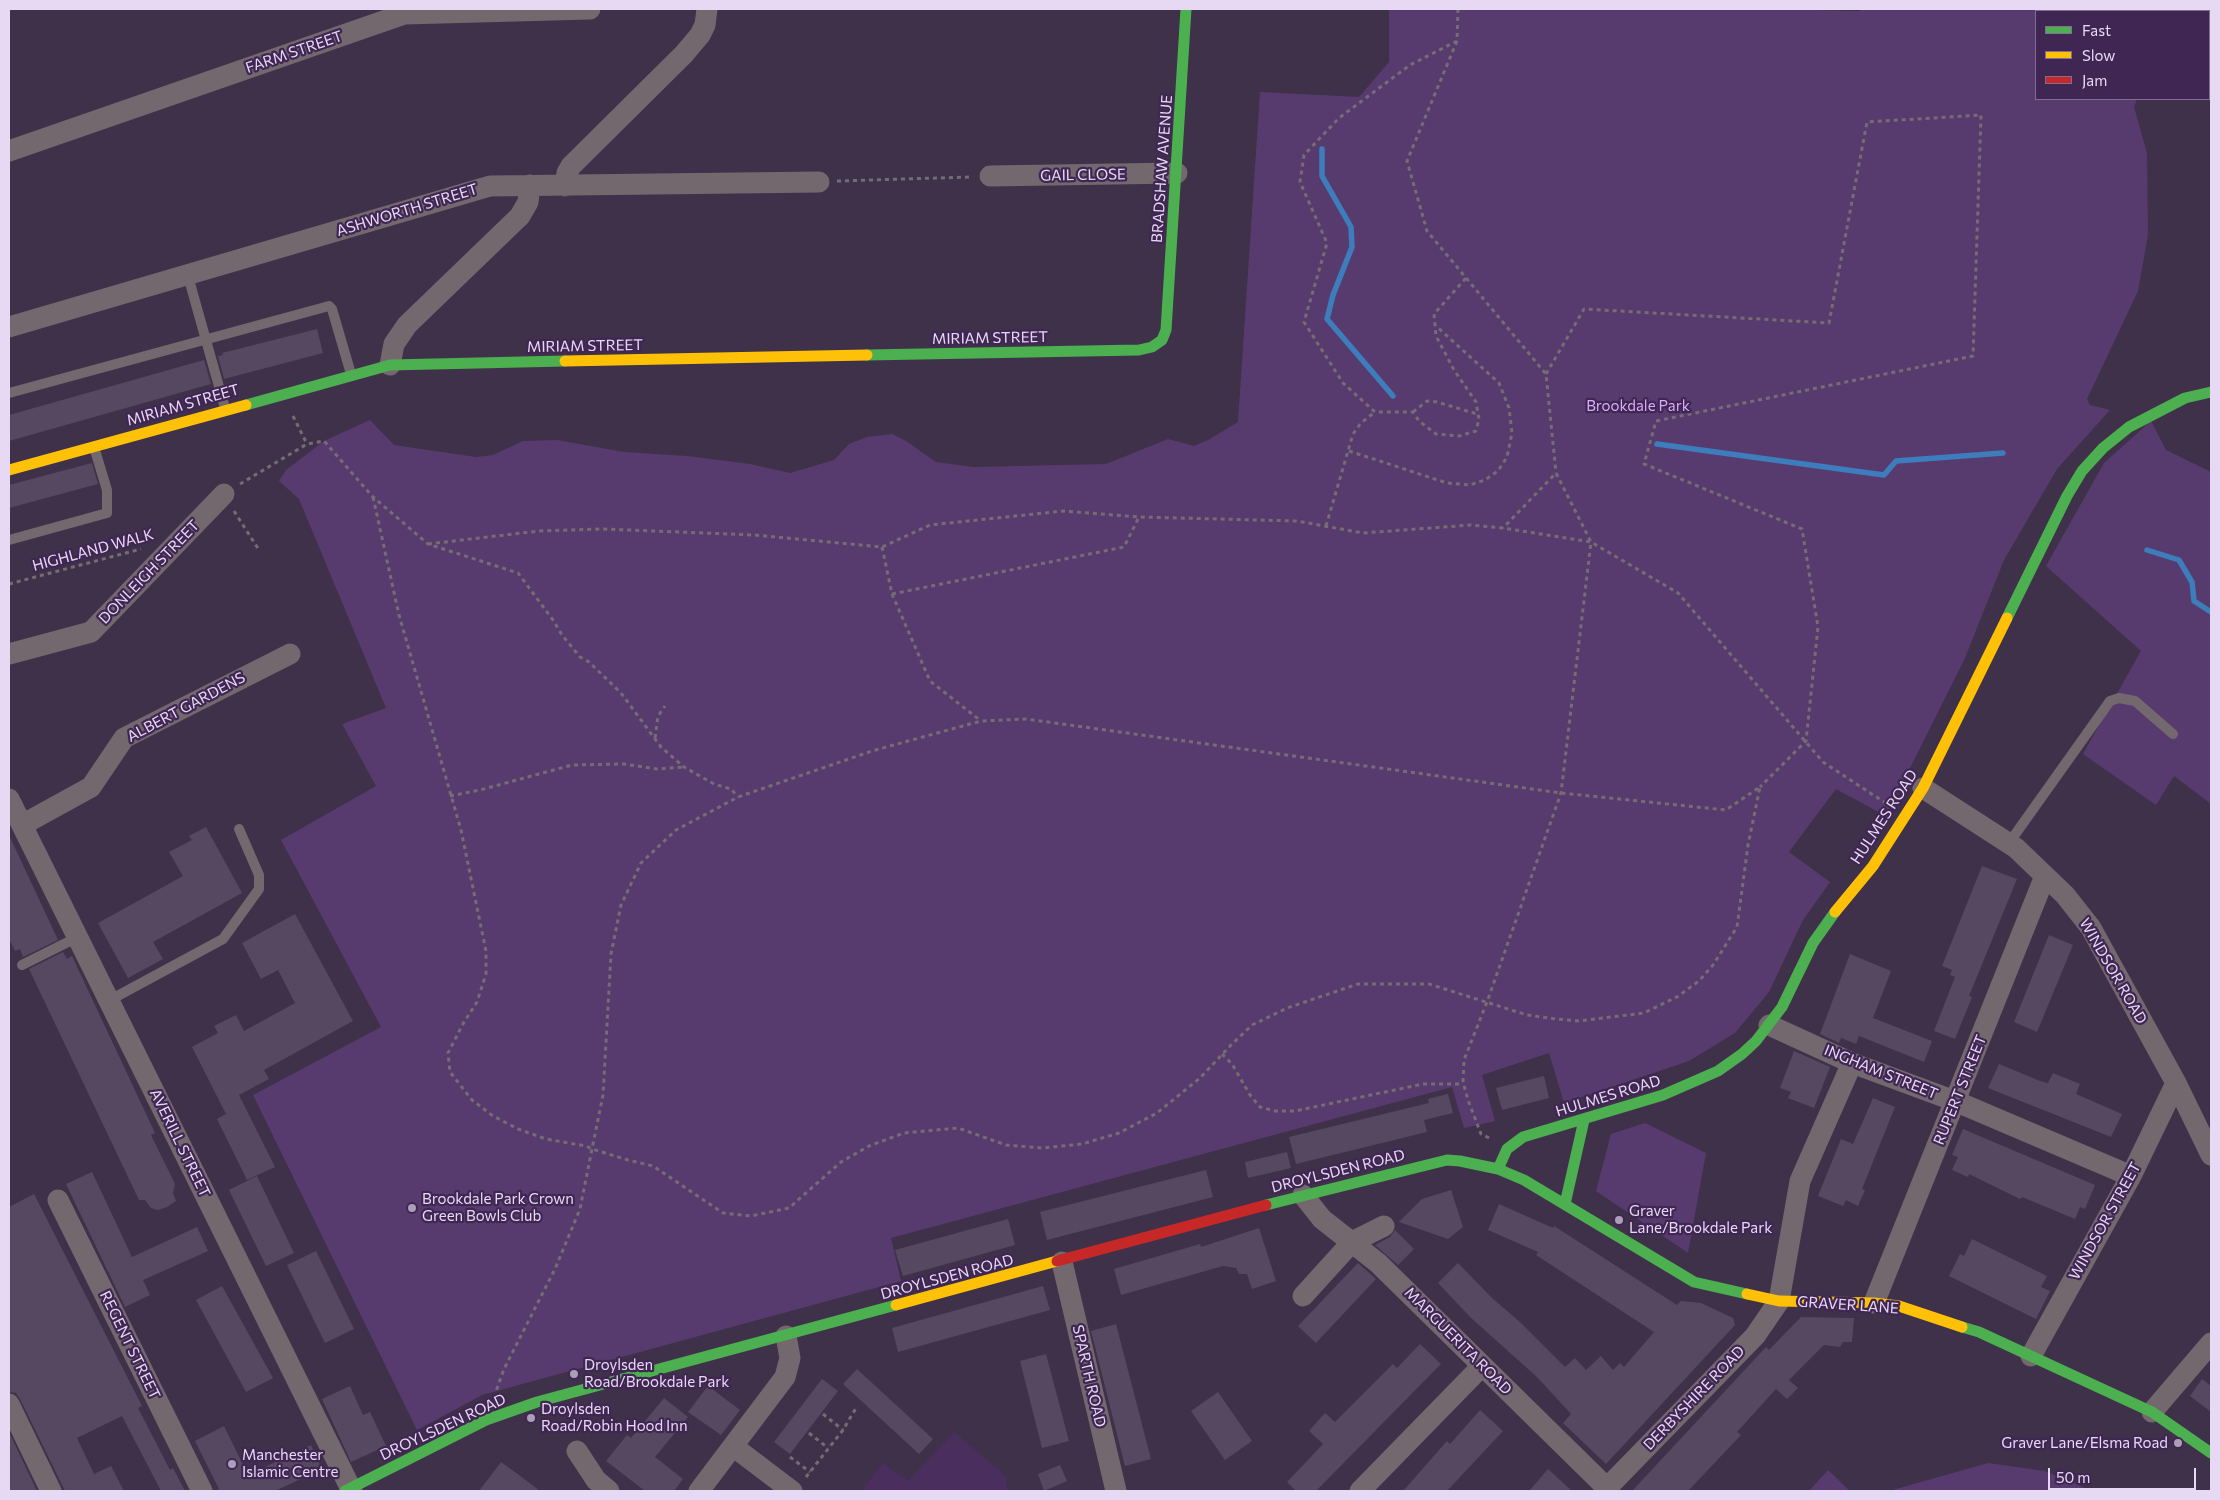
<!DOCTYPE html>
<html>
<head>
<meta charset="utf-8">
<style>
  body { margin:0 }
  #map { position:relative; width:2220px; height:1500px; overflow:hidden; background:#3f3149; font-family:Commissioner,sans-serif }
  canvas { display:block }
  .frame { position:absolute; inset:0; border:10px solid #e7d9f4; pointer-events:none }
  .legend { position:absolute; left:2035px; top:10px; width:175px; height:90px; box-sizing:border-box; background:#402753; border:1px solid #836e93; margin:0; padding:6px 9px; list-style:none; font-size:15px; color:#e7d9f4 }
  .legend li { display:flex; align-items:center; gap:10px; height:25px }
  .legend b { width:25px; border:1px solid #836e93 }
  .scale { position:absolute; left:2048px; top:1468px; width:148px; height:22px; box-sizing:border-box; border:2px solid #e7d9f4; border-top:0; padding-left:6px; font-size:15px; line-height:18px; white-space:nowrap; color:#e7d9f4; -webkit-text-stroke:4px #402753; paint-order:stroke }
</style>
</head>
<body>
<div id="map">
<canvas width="2220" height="1500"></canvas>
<div class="frame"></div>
<ul class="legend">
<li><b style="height:6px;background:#4caf50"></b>Fast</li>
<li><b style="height:6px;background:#ffc107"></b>Slow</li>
<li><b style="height:6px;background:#c62828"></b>Jam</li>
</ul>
<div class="scale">50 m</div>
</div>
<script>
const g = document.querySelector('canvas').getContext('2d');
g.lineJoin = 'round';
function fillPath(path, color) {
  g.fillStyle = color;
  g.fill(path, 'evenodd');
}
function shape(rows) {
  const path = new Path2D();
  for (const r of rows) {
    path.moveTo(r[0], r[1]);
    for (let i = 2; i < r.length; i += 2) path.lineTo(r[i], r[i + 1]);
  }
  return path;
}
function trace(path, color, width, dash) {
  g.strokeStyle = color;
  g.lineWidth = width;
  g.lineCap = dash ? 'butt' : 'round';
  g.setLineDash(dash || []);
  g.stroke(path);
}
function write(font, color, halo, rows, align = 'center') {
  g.font = font + ' Commissioner,sans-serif';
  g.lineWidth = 4.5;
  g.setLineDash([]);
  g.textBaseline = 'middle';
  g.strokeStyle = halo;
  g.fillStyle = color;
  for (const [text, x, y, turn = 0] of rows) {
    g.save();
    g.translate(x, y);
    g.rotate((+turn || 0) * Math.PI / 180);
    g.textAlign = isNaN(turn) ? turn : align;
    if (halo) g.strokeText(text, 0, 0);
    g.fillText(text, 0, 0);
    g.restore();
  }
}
fillPath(shape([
  [954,1432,1007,1477,1006,1485,1009,1491,861,1491,883,1463,908,1481]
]), '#4a2f5e');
fillPath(shape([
  [1389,9,1760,9,1860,11,1861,9,2177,9,2176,11,2036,11,2036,99,2137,99,2134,107,2147,153,2148,235,2138,291,2087,399,2090,405,2110,410,2057,469,2004,560,1965,658,1886,816,1836,789,1789,852,1830,882,1803,920,1769,992,1735,1033,1689,1061,1564,1103,1549,1053,1482,1075,1495,1121,1464,1128,1452,1087,891,1238,901,1281,482,1395,417,1430,253,1095,381,1027,281,840,376,786,342,724,386,708,299,499,279,481,286,470,324,441,370,420,394,445,476,457,493,455,523,441,557,440,624,452,687,456,750,464,790,473,834,460,849,444,867,437,892,434,906,441,936,462,973,467,1106,464,1168,439,1194,446,1208,440,1238,422,1260,92,1359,97,1389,62],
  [2151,421,2166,450,2211,472,2211,804,2174,776,2156,805,2083,754,2141,651,2046,566,2104,463],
  [1645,1123,1706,1153,1688,1253,1596,1191,1611,1134],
  [1988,1463,2045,1471,2092,1491,1889,1491],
  [1828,1470,1850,1491,1809,1491]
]), '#583b6e');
trace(shape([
  [1322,149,1322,176,1351,227,1352,247,1333,295,1327,319,1393,396],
  [1657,444,1884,475,1896,461,2003,453],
  [2147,550,2179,560,2192,582,2194,601,2211,612]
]), '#3d7dbb', 5.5);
fillPath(shape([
  [317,329,323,353,224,379,218,356,223,355,222,353],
  [204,360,211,384,9,441,9,415],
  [92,463,98,484,9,508,9,485],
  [206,827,242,893,153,942,163,959,128,978,98,923,183,876,169,852,192,840,189,836],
  [9,835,58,940,23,957,20,949,15,951,9,939],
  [1982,866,2017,879,1969,996,1972,997,1955,1039,1934,1031,1955,977,1950,975,1952,970,1942,966],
  [295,914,353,1021,264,1070,269,1079,239,1095,275,1167,247,1180,217,1119,226,1114,192,1047,218,1033,214,1026,236,1015,244,1031,295,1003,278,970,261,979,242,943],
  [2049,935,2073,945,2037,1032,2014,1022],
  [63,952,67,959,72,956,155,1133,151,1135,175,1184,173,1193,176,1201,167,1207,158,1210,151,1208,145,1200,139,1200,29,969],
  [1850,954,1891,971,1873,1018,1932,1041,1924,1062,1859,1036,1856,1044,1841,1038,1839,1043,1820,1034],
  [1794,1051,1830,1067,1814,1108,1788,1098,1791,1092,1780,1088],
  [1999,1064,2040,1081,2048,1083,2053,1073,2080,1084,2076,1094,2122,1114,2111,1137,1988,1088],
  [1544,1076,1549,1098,1502,1110,1496,1088],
  [1448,1094,1453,1113,1424,1120,1427,1132,1296,1164,1289,1137,1429,1103,1428,1099],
  [1873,1098,1895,1107,1862,1189,1865,1190,1858,1206,1846,1200,1843,1206,1818,1196,1841,1139,1853,1144],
  [1963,1129,2095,1185,2085,1209,2080,1207,2075,1219,2022,1197,2020,1199,1969,1174,1968,1177,1952,1170,1958,1157,1952,1155],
  [1287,1152,1291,1168,1248,1178,1245,1162],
  [1206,1170,1213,1197,1047,1240,1040,1212],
  [92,1172,132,1257,197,1227,208,1251,143,1280,150,1295,125,1307,66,1184],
  [257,1176,294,1253,266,1266,229,1190],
  [1451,1190,1463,1227,1448,1239,1399,1222,1422,1199],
  [34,1194,142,1406,138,1408,170,1470,173,1468,185,1491,161,1491,122,1416,77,1438,94,1474,111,1466,124,1491,65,1491,20,1399,16,1393,9,1392,9,1207],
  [1499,1204,1553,1228,1554,1226,1677,1305,1681,1301,1701,1303,1733,1318,1735,1325,1606,1464,1563,1423,1571,1414,1537,1377,1471,1318,1438,1283,1458,1263,1492,1298,1521,1323,1565,1367,1575,1358,1586,1370,1601,1356,1613,1370,1620,1363,1624,1367,1654,1332,1536,1255,1538,1252,1488,1230],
  [1008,1219,1015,1245,903,1276,895,1250],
  [1259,1228,1276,1281,1252,1289,1247,1274,1239,1274,1236,1268,1223,1266,1121,1295,1114,1269,1200,1244,1201,1247],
  [1395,1230,1414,1249,1398,1265,1375,1245,1390,1237],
  [1972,1239,2047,1276,2041,1287,2050,1291,2036,1319,1949,1276,1960,1254,1964,1256],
  [316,1251,354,1329,325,1343,287,1265],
  [1358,1263,1376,1279,1316,1343,1298,1326],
  [222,1286,273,1378,246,1392,196,1300],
  [1043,1286,1050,1310,898,1352,892,1328],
  [1801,1317,1854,1318,1852,1342,1843,1342,1840,1347,1824,1345,1789,1380,1798,1388,1787,1399,1776,1389,1737,1432,1741,1435,1688,1491,1632,1491,1766,1347,1769,1350],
  [1116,1324,1151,1459,1125,1466,1091,1331],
  [1420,1344,1441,1364,1316,1491,1296,1491,1287,1482,1323,1444,1309,1431,1325,1413,1335,1422,1393,1364,1397,1368],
  [1046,1354,1069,1441,1042,1448,1020,1361],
  [857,1369,933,1439,919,1454,843,1384],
  [822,1379,838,1391,790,1454,774,1442],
  [2202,1379,2211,1386,2211,1412,2190,1396],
  [350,1386,363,1415,370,1412,386,1446,351,1462,322,1399],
  [708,1386,740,1410,721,1435,688,1412],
  [1218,1392,1252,1441,1225,1460,1191,1411],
  [664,1398,688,1417,655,1457,683,1479,674,1491,645,1491,606,1461,627,1435,631,1438],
  [1480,1410,1503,1431,1447,1491,1403,1491,1447,1441,1450,1444],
  [224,1426,248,1475,311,1445,322,1469,275,1491,214,1491,219,1489,195,1441],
  [9,1432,37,1491,9,1491],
  [501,1462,519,1475,540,1491,479,1491],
  [1060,1465,1067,1481,1044,1491,1038,1474],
  [1548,1469,1572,1491,1529,1491]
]), '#574861');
trace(shape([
  [1458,9,1457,41,1407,161,1427,231,1546,374,1556,473],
  [1457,41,1410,65,1339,118,1304,155,1300,182,1327,243,1304,322,1343,383,1375,412,1413,412,1419,421,1436,434,1459,436,1476,431,1479,419,1476,402,1454,370,1436,336,1434,314,1466,278],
  [837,181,971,177],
  [1546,374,1584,309,1829,323,1867,122,1981,115,1973,356,1656,421,1644,464,1802,529,1818,627,1806,741,1760,787],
  [1413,412,1427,401,1437,402,1477,414],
  [293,416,307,444],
  [1349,451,1447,483,1470,485,1485,480,1498,471,1507,457,1512,433,1509,408,1499,383,1435,325],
  [240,484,307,444,324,441,373,497,428,544,518,573,553,620,562,635,580,657,589,662,621,693,661,747,684,767,714,784,731,789,738,797],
  [373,497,399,615,461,830,486,951,486,974,477,1002,464,1022,448,1053,450,1072,472,1100,493,1116,518,1129,546,1139,586,1146,592,1149,628,1160,653,1166,723,1213,751,1216,789,1208,841,1162,869,1146,904,1133,958,1128,1006,1145,1042,1148,1082,1144,1119,1133,1157,1113,1200,1078,1232,1044,1252,1025,1287,1008,1358,984,1429,984,1527,1015,1556,1019,1579,1021,1644,1013,1677,997,1699,981,1713,965,1737,927,1748,845,1760,787,1726,810,1561,793,1026,719,981,721,872,751,738,797,676,830,641,863,621,905,611,954,603,1095,592,1149,580,1209,555,1269,504,1369,496,1391],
  [234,511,259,550],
  [1326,526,1353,434,1361,423,1375,412],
  [428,544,539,531,603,529,754,535,882,547,930,525,1063,511,1139,517,1297,521,1363,533,1471,525,1503,528,1591,542,1678,593,1823,762,1887,804],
  [882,547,892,594,930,681,981,721],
  [9,584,141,549],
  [892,594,1124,547,1139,517],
  [655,738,658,716,665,706],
  [450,796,480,790,572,765,624,764,657,769,684,767],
  [1222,1054,1232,1064,1250,1095,1260,1107,1275,1111,1295,1111,1423,1084,1463,1084],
  [1489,1138,1481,1134,1468,1100,1463,1082,1464,1060,1487,1002,1561,793,1591,542,1556,473,1503,528],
  [823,1414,843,1430],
  [809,1433,828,1448],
  [790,1457,810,1472],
  [806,1477,843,1430,856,1408]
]), '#756c74', 3, [4, 4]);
trace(shape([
  [188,276,225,408],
  [9,393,329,306,332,309,351,374],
  [9,540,107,513,107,490,94,447],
  [2009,843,2110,701,2119,698,2135,701,2173,734],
  [22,965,78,937],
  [110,1000,223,939,259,889,259,875,239,829]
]), '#73686e', 10);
trace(shape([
  [9,151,404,14,590,9],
  [990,176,1177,173],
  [565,186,567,173,571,166,684,54,700,35,705,25,707,9],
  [9,327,490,186,819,182],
  [390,365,394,344,407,325,520,216,528,202,530,185],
  [9,654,91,632,224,494],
  [1923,788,2016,848,2065,895,2091,928,2176,1083,2211,1155],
  [9,799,352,1491],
  [22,825,91,787,124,738,290,654],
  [1769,1025,1852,1063,1955,1101,2131,1176],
  [1303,1195,1322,1219,1378,1263,1610,1491],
  [58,1200,202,1491],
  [1062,1262,1116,1491],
  [1303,1296,1352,1242,1384,1226],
  [1874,1303,2045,876],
  [2031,1356,2131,1176,2176,1083],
  [9,1404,51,1491],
  [2152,1412,2211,1343],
  [734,1447,792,1491],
  [577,1451,596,1480,609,1491],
  [699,1491,785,1377,790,1358,786,1336],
  [1360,1491,1482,1366],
  [1604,1491,1755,1336,1779,1301,1800,1181,1852,1063]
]), '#73686e', 21);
trace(shape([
  [867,355,1139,350,1152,347,1162,340,1166,330,1186,9],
  [246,405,390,365,565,361],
  [2007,618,2067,496,2082,471,2103,448,2129,427,2185,398,2211,392],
  [1498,1169,1507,1149,1523,1137,1663,1095,1718,1071,1742,1054,1756,1041,1782,1007,1813,943,1835,912],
  [1565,1204,1584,1120],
  [1266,1205,1447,1160,1460,1161,1498,1169,1524,1180,1694,1282,1747,1294],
  [1962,1327,1979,1332,2152,1412,2211,1453],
  [345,1491,486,1420,537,1402,896,1305]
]), '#4caf50', 11);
trace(shape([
  [565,361,867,355],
  [9,470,246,405],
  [1835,912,1873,866,1923,788,2007,618],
  [1747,1294,1779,1301,1874,1303,1899,1306,1962,1327],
  [896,1305,1057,1261]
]), '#ffc107', 11);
trace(shape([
  [1057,1261,1266,1205]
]), '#c62828', 11);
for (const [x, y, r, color] of [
  [412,1208,5,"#ac9eb8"],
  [1619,1220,5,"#ac9eb8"],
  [574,1374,5,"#ac9eb8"],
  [531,1418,5,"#ac9eb8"],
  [2178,1443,5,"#ac9eb8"],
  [232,1464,5,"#ac9eb8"]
]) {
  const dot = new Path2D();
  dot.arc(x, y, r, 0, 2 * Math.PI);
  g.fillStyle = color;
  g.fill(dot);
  trace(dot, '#402753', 2);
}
write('15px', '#e7d9f4', '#402753', [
  ["FARM STREET",294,52,-19],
  ["BRADSHAW AVENUE",1162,169,-86],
  ["GAIL CLOSE",1083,175,-1],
  ["ASHWORTH STREET",407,210,-17],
  ["MIRIAM STREET",990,338,-1],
  ["MIRIAM STREET",585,346,-1],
  ["MIRIAM STREET",183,405,-16],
  ["HIGHLAND WALK",93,550,-15],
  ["DONLEIGH STREET",149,572,-46],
  ["ALBERT GARDENS",186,707,-28],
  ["HULMES ROAD",1884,817,-57],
  ["WINDSOR ROAD",2113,971,60],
  ["INGHAM STREET",1881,1072,22],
  ["RUPERT STREET",1960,1090,-68],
  ["HULMES ROAD",1608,1096,-17],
  ["AVERILL STREET",180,1143,64],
  ["DROYLSDEN ROAD",1338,1171,-14],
  ["WINDSOR STREET",2105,1221,-61],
  ["DROYLSDEN ROAD",947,1277,-15],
  ["GRAVER LANE",1848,1305,4],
  ["MARGUERITA ROAD",1458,1341,45],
  ["REGENT STREET",130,1345,64],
  ["SPARTH ROAD",1089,1376,77],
  ["DERBYSHIRE ROAD",1694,1398,-46],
  ["DROYLSDEN ROAD",443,1427,-25]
]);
write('15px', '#daacfe', '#402753', [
  ["Brookdale Park",1638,406]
]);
write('15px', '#e7d9f4', '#402753', [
  ["Brookdale Park Crown",422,1199],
  ["Green Bowls Club",422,1216],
  ["Graver",1629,1211],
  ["Lane/Brookdale Park",1629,1228],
  ["Droylsden",584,1365],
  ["Road/Brookdale Park",584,1382],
  ["Droylsden",541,1409],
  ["Road/Robin Hood Inn",541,1426],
  ["Graver Lane/Elsma Road",2168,1443,"right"],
  ["Manchester",242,1455],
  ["Islamic Centre",242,1472]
], 'left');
</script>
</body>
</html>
